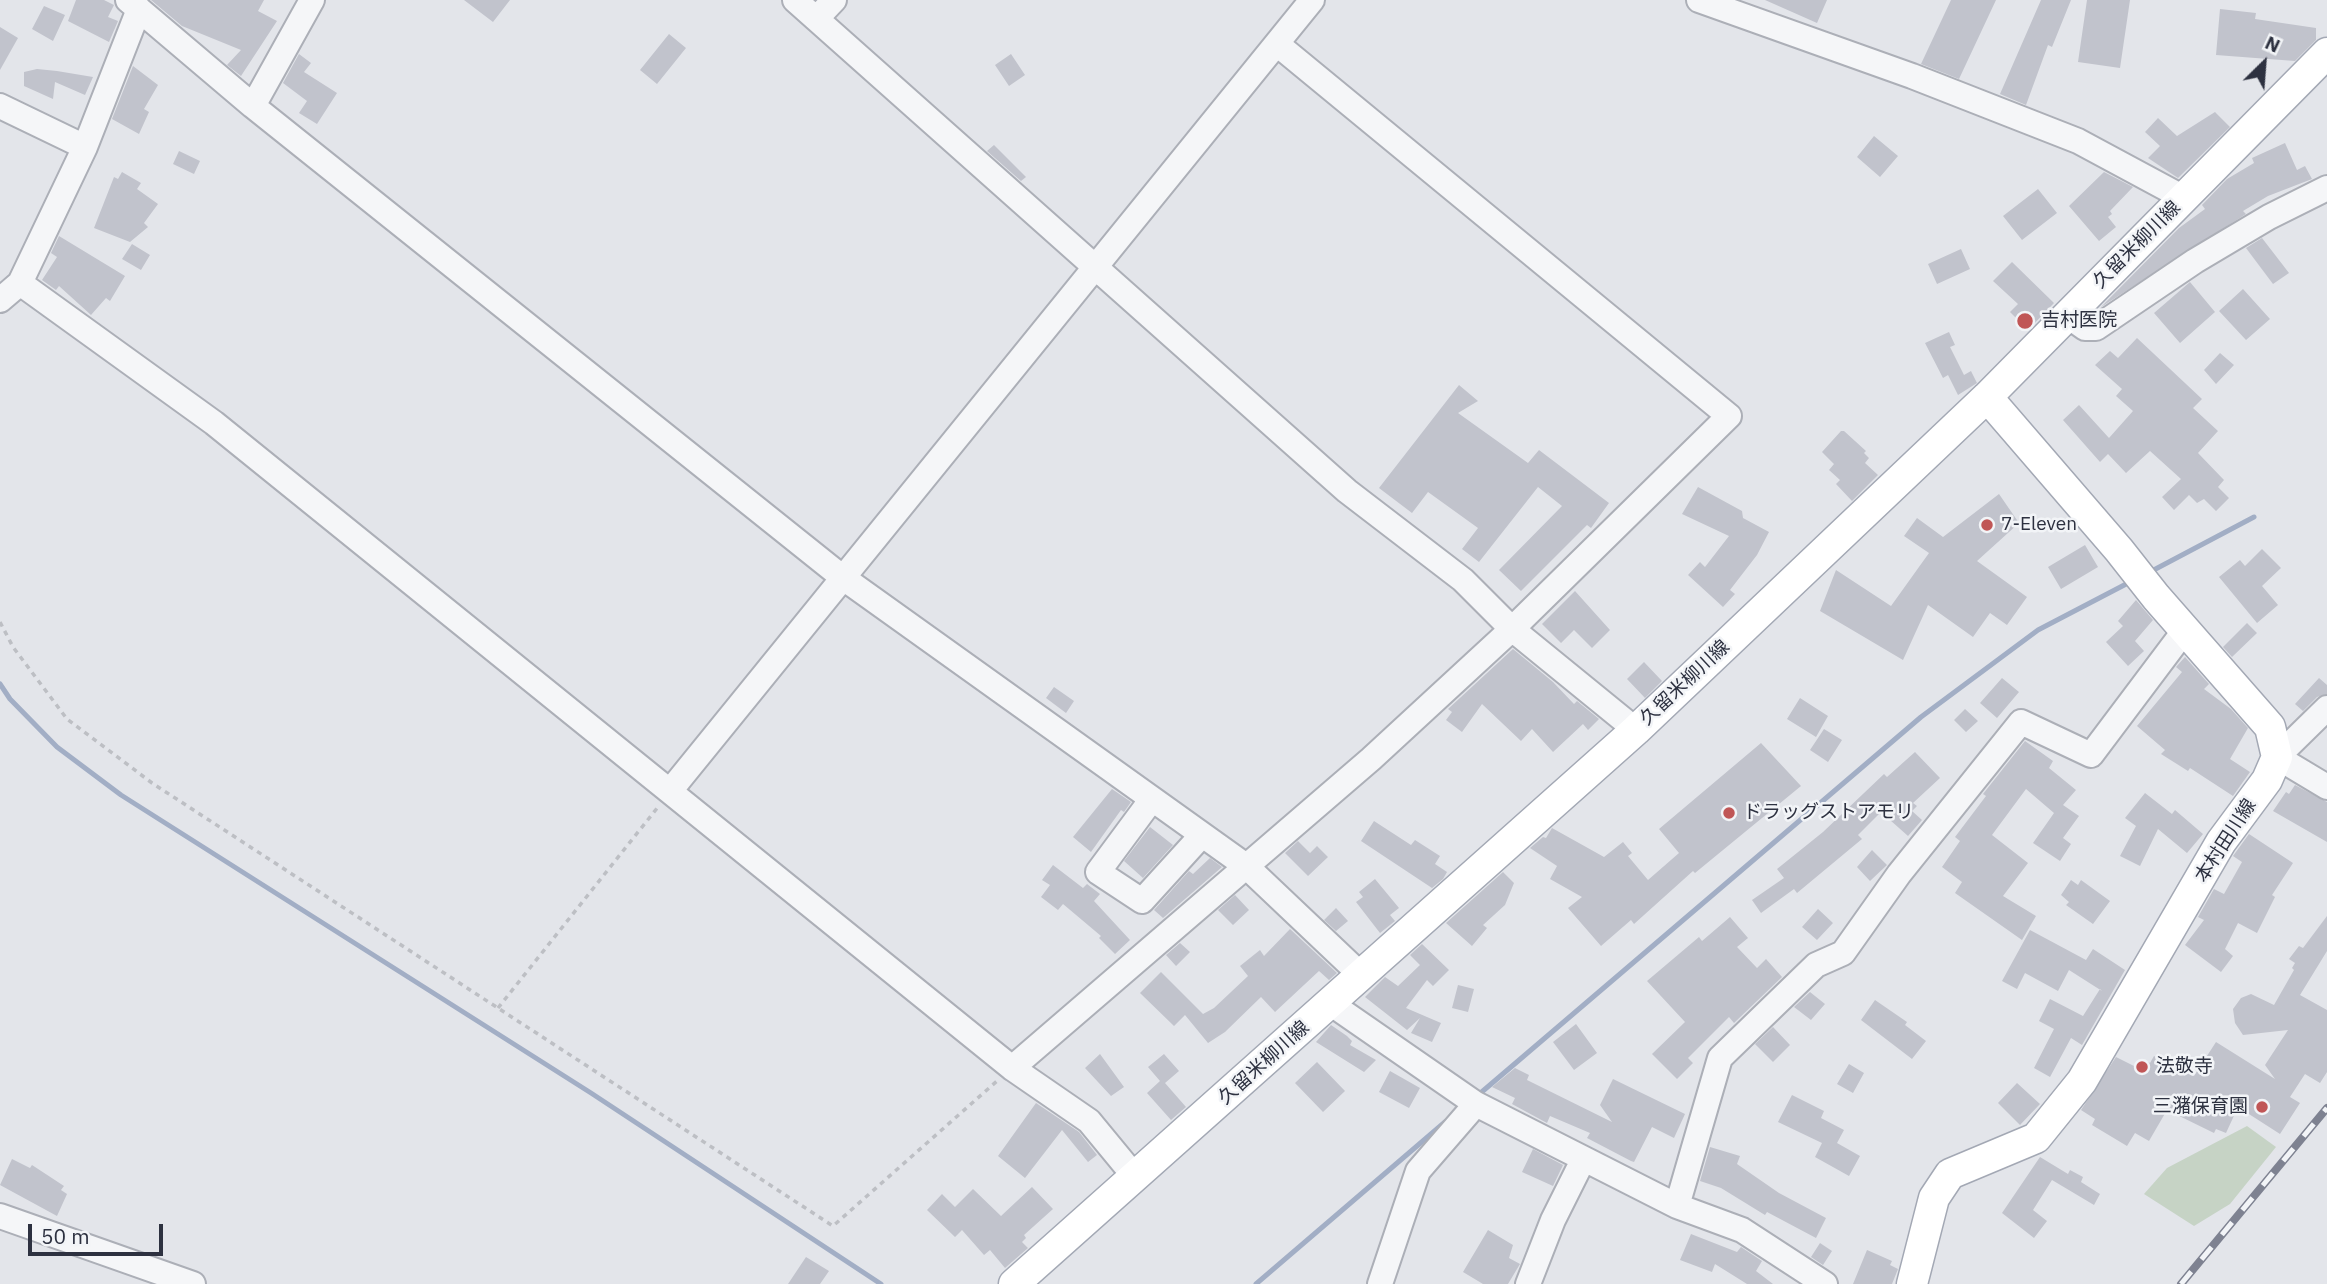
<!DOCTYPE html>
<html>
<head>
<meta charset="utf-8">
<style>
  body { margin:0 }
  #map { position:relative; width:2327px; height:1284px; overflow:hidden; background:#e3e5ea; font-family:"IBM Plex Sans",sans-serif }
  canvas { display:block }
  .north { position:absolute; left:2229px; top:28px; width:70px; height:70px; -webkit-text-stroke:5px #f2f4f7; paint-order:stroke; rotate:25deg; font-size:19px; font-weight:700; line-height:28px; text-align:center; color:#2d3140 }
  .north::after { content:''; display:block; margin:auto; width:24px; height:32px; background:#2d3140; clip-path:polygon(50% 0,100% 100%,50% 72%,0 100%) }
  .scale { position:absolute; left:28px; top:1224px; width:135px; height:32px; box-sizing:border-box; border:4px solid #2d3140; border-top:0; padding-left:9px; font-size:21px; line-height:24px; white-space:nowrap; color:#2d3140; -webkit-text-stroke:5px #f2f4f7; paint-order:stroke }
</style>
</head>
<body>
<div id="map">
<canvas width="2327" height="1284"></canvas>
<div class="north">N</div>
<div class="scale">50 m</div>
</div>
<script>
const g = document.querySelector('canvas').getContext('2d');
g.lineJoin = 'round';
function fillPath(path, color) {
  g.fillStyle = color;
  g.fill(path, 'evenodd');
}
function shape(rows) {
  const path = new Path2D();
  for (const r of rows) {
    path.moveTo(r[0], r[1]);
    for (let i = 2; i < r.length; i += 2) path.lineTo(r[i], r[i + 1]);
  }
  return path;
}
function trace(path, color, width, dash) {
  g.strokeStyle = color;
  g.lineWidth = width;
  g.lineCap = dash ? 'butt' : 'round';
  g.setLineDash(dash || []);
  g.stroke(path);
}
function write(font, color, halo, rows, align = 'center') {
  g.font = font + ' "IBM Plex Sans","Noto Sans JP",sans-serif';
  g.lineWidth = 5;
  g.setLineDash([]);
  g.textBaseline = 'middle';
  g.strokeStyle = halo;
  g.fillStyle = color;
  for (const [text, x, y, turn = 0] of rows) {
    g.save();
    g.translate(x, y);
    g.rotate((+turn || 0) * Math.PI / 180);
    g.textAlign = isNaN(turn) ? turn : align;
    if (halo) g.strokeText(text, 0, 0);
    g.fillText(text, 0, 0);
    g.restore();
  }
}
fillPath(shape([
  [2247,1126,2276,1147,2230,1204,2194,1226,2144,1194,2167,1168]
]), '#c6d3c5');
trace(shape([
  [2148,573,2254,517],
  [0,684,10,699,57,747,121,795,591,1093,881,1284],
  [1477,1096,1921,717,2038,630,2130,582],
  [1256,1284,1445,1122]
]), '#a2aec5', 5);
fillPath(shape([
  [76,0,104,0,114,5,108,17,118,21,109,42,68,21],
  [151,0,264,0,258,11,277,21,241,76,227,65,241,50,182,26],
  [464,0,510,0,493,22],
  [1765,0,1827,0,1817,23],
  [1951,0,1996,0,1959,79,1921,64],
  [2041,0,2071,0,2052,47,2048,45,2026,105,2000,94],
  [2087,0,2130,0,2120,68,2078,62],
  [44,6,65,15,53,41,32,29],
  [2220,9,2256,13,2255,19,2316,28,2316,40,2295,61,2216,55],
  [0,27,18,38,0,70],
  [669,34,686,48,657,84,640,70],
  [299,54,311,63,304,72,337,93,317,124,299,113,307,101,283,83],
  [1011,54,1025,75,1009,86,995,65],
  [133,66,158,85,144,109,149,112,139,134,112,119],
  [37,69,57,71,93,77,85,95,55,82,53,99,24,86,24,72],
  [2215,112,2230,127,2178,178,2148,158,2160,146,2145,132,2158,118,2177,136],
  [1874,136,1898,156,1880,177,1857,157],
  [2285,143,2297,170,2305,166,2312,179,2268,196,2243,211,2246,214,2101,307,2179,228,2205,209,2202,205,2227,179,2254,163,2252,158],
  [994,145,1026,177,1021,181,987,151],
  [179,151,200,161,194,174,173,164],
  [122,172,141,183,137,189,158,204,144,223,148,227,130,242,94,228,114,177,118,179],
  [2104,172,2133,187,2110,211,2112,214,2108,217,2116,227,2099,241,2069,206],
  [2038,189,2057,213,2022,240,2003,216],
  [59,236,125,276,110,301,106,298,91,315,59,286,56,290,42,280,57,257,51,253],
  [2262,238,2289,273,2273,284,2246,248],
  [132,244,150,255,141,270,122,259],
  [1961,249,1970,269,1937,284,1928,264],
  [2012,262,2054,303,2028,330,2010,312,2018,304,1993,281],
  [2190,282,2215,312,2180,343,2154,313],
  [2243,289,2270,319,2246,340,2219,311],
  [1949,332,1955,345,1950,347,1964,375,1971,371,1977,383,1958,395,1948,375,1943,378,1925,343],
  [2137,338,2202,399,2193,408,2218,431,2198,453,2224,480,2218,487,2229,498,2216,511,2204,499,2197,503,2189,495,2174,510,2162,497,2181,479,2150,451,2126,473,2108,454,2100,462,2063,420,2079,405,2109,438,2133,411,2116,396,2122,389,2095,365,2110,351,2118,358],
  [2220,353,2234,365,2216,384,2204,370],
  [1459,385,1478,401,1458,413,1528,463,1539,450,1609,503,1591,528,1587,525,1521,591,1499,570,1562,506,1538,487,1479,562,1462,549,1478,528,1428,492,1412,513,1379,488],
  [1841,431,1844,431,1866,451,1864,453,1869,458,1865,463,1878,475,1852,501,1836,484,1840,480,1829,470,1834,464,1822,452],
  [1698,487,1742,511,1743,518,1769,532,1757,555,1730,590,1735,594,1723,607,1688,575,1700,562,1705,567,1729,536,1682,514],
  [1999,494,2019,523,1977,561,2027,597,2007,625,1990,613,1973,637,1928,605,1903,660,1820,611,1836,570,1891,606,1929,553,1904,536,1917,518,1943,537],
  [2085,545,2098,567,2061,589,2048,567],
  [2262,549,2281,568,2262,586,2278,605,2257,623,2219,577,2240,560,2245,566],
  [1575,591,1610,630,1592,648,1574,630,1561,643,1542,624],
  [2136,600,2153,620,2135,641,2144,651,2128,666,2106,642,2123,626,2118,621],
  [2247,623,2257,633,2232,657,2223,647],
  [1513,649,1553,682,1574,704,1577,701,1599,719,1588,730,1583,724,1553,752,1532,729,1521,741,1482,704,1462,732,1446,720,1452,712,1448,709],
  [2185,657,2209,684,2204,689,2231,709,2248,728,2230,759,2250,772,2233,796,2190,768,2188,771,2161,754,2165,750,2137,726,2182,672,2176,667],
  [1644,662,1662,681,1645,698,1627,679],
  [2002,678,2019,692,1997,718,1980,703],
  [2319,678,2327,685,2327,694,2317,697,2303,711,2295,704],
  [1054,687,1074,701,1066,713,1046,698],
  [1800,698,1828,716,1816,737,1787,719],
  [1965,709,1978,721,1966,732,1954,720],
  [1824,729,1842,740,1828,762,1810,750],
  [2025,741,2053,761,2049,768,2076,790,2063,805,2079,816,2063,838,2071,844,2060,861,2033,843,2054,813,2026,789,1992,835,2028,863,2003,896,2036,916,2022,940,1955,893,1962,882,1942,867,1960,841,1955,837,1986,796,1983,794],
  [1761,743,1801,786,1695,873,1693,871,1634,924,1631,920,1601,946,1568,908,1582,897,1550,879,1557,866,1530,848,1543,837,1546,838,1552,828,1604,857,1623,842,1632,853,1628,856,1648,880,1679,853,1659,829],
  [1915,752,1940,778,1913,803,1917,806,1912,811,1922,820,1908,836,1881,812,1858,835,1862,839,1797,893,1794,889,1761,913,1752,900,1784,878,1777,869,1823,832,1884,774,1887,777],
  [2295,785,2327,802,2327,842,2273,811,2286,792,2289,794],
  [1112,789,1131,802,1124,812,1121,810,1091,852,1073,837],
  [2145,793,2172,814,2175,810,2203,834,2187,853,2158,829,2140,866,2120,856,2136,826,2125,818],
  [1374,821,1411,845,1415,840,1440,856,1435,864,1447,872,1443,879,1432,888,1361,841],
  [1150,827,1173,845,1143,878,1124,861],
  [2249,834,2293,863,2272,895,2275,897,2257,933,2238,923,2225,949,2233,956,2221,972,2185,945,2204,920,2198,917,2214,889,2224,894,2242,862,2233,856],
  [1298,841,1310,853,1317,846,1328,857,1308,876,1285,853],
  [1872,850,1887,865,1870,881,1857,867],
  [1210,858,1222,867,1163,918,1154,910,1189,871,1193,874],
  [1053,865,1083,888,1087,884,1100,894,1094,901,1130,940,1115,954,1099,938,1101,936,1063,904,1058,910,1041,897,1050,885,1042,880],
  [1503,872,1514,883,1505,905,1483,925,1487,928,1472,946,1446,923],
  [1375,879,1399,908,1390,915,1395,921,1380,933,1356,902,1363,897,1359,892],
  [2071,880,2078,885,2081,880,2110,901,2093,924,2066,905,2069,902,2061,895],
  [1235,895,1249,910,1233,925,1218,910],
  [1336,908,1348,921,1336,931,1324,920],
  [1818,909,1833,923,1817,940,1802,927],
  [2327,916,2327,951,2300,995,2327,1010,2327,1072,2320,1083,2305,1074,2290,1097,2300,1103,2280,1134,2238,1107,2226,1133,2216,1129,2214,1133,2167,1110,2149,1141,2135,1133,2127,1146,2092,1125,2095,1119,2081,1110,2116,1057,2138,1068,2142,1059,2150,1063,2154,1056,2194,1076,2216,1042,2275,1079,2265,1065,2288,1030,2243,1035,2235,1023,2233,1009,2241,998,2251,994,2274,1005,2294,970,2292,968,2295,963,2289,959,2299,946,2303,948],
  [1730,917,1748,938,1737,947,1757,968,1766,959,1782,977,1734,1023,1729,1017,1688,1058,1693,1063,1677,1079,1652,1054,1685,1022,1647,981,1699,937,1702,941],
  [1290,929,1337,973,1329,980,1319,971,1275,1012,1261,997,1225,1032,1208,1043,1185,1015,1174,1026,1140,993,1161,972,1203,1014,1214,1008,1248,976,1240,966,1260,950,1264,956],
  [2030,930,2086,960,2093,949,2125,970,2082,1045,2071,1038,2050,1077,2034,1068,2054,1029,2039,1021,2050,999,2083,1016,2100,989,2102,991,2069,970,2058,991,2025,973,2017,989,2002,981],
  [1180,943,1190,952,1176,966,1166,955],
  [1422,944,1449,970,1433,986,1427,980,1406,1008,1441,1023,1432,1042,1411,1033,1420,1018,1407,1030,1365,997,1385,977,1398,986,1420,965,1410,955],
  [1458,985,1474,989,1468,1012,1452,1008],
  [1810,992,1825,1004,1811,1020,1794,1007],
  [1875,1000,1907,1022,1905,1025,1926,1041,1912,1059,1861,1020],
  [1576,1024,1597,1053,1574,1070,1553,1042],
  [1331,1025,1347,1036,1352,1041,1350,1045,1376,1060,1364,1072,1316,1042],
  [1773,1027,1790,1045,1773,1062,1755,1044],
  [1100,1054,1124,1087,1111,1096,1085,1068],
  [1164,1054,1179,1071,1165,1083,1186,1107,1171,1120,1147,1093,1160,1081,1148,1067],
  [1317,1062,1345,1091,1323,1112,1295,1083],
  [1849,1064,1864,1073,1853,1093,1837,1084],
  [1515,1068,1529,1075,1527,1080,1612,1122,1600,1105,1613,1079,1685,1114,1674,1138,1652,1127,1634,1162,1631,1161,1587,1138,1590,1133,1550,1116,1547,1123,1512,1104,1515,1098,1492,1087],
  [1390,1071,1420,1088,1409,1108,1379,1092],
  [2017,1083,2040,1104,2020,1125,1998,1103],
  [1792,1095,1824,1111,1821,1118,1844,1130,1837,1143,1860,1156,1849,1176,1815,1157,1822,1143,1778,1122],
  [1036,1103,1079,1132,1097,1155,1088,1162,1062,1130,1025,1178,998,1156],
  [1710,1147,1740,1156,1737,1164,1779,1193,1826,1218,1816,1238,1767,1212,1765,1215,1721,1188,1700,1181],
  [1533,1149,1563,1165,1553,1186,1522,1172],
  [2040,1157,2068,1174,2070,1170,2083,1177,2081,1182,2100,1194,2094,1205,2052,1180,2033,1210,2047,1221,2034,1238,2002,1213],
  [12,1159,30,1168,32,1165,64,1186,61,1190,67,1194,57,1216,0,1185],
  [1032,1187,1053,1209,1024,1235,1026,1238,1022,1242,1028,1248,1005,1268,990,1250,984,1255,962,1230,955,1237,927,1210,942,1194,955,1207,973,1189,1001,1216],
  [1488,1230,1513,1245,1509,1258,1520,1264,1508,1284,1483,1284,1463,1272],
  [1691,1234,1737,1252,1741,1247,1762,1261,1756,1271,1773,1284,1747,1284,1715,1264,1712,1272,1680,1260],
  [1820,1243,1832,1251,1823,1265,1811,1257],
  [1867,1250,1892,1261,1890,1265,1898,1269,1892,1284,1853,1284],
  [806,1257,829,1271,820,1284,788,1284]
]), '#c1c3cc');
const minor = shape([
  [128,0,253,106,842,577,1246,866,1361,975],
  [795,0,1347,491,1463,580,1512,629,1636,730],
  [1699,0,1912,76,2078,141,2184,198],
  [817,18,834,0],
  [0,106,85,147],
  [253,106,312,0],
  [20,283,214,423,1012,1068,1089,1121,1136,1178],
  [0,300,20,283,85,147,139,9],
  [2068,316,2085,328,2096,328,2195,261,2269,217,2327,188],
  [2327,708,2277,757,2327,787],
  [670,791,1312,0],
  [1152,799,1098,872,1142,901,1202,835],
  [1330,1003,1476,1104,1677,1206,1742,1230,1825,1284],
  [1012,1068,1371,759,1512,629,1729,416,1277,44],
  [1677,1206,1720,1058,1816,965,1843,953,1899,874,2021,722,2091,755,2185,630],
  [0,1216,193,1284],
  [1380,1284,1418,1171,1476,1104],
  [1528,1284,1553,1220,1583,1160]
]);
const major = shape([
  [1014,1284,1636,730,1987,397,2327,53],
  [1912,1284,1934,1198,1950,1174,2036,1138,2082,1081,2221,842,2267,780,2277,757,2270,727,2156,597,2119,550,1987,397]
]);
trace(minor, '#acafb7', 28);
trace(major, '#a3a8b4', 33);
trace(shape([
  [0,622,13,647,67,719,152,783,833,1226,997,1081],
  [498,1008,658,807]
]), '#bdbfc4', 3.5, [5, 5]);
trace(minor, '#f5f6f8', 24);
trace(major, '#fff', 30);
const rail = shape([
  [2181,1284,2327,1108]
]);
trace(rail, '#7e8291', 8);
trace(rail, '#f2f4f7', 5, [16]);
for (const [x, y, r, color] of [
  [2025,321,9,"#c05656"],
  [1987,525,7,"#c05656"],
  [1729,813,7,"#c05656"],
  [2142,1067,7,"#c05656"],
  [2262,1107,7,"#c05656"]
]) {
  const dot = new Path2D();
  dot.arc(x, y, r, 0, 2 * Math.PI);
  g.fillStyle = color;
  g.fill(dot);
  trace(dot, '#f2f4f7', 2.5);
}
write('19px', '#2d3140', '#f2f4f7', [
  ["久留米柳川線",2137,245,-45],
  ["久留米柳川線",1685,683,-43],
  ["本村田川線",2226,841,-57],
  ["久留米柳川線",1264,1063,-42]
]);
write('19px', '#2d3140', '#f2f4f7', [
  ["吉村医院",2041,321],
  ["7-Eleven",2001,525],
  ["ドラッグストアモリ",1743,813],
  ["法敬寺",2156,1067],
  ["三潴保育園",2248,1107,"right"]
], 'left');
</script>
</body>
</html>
